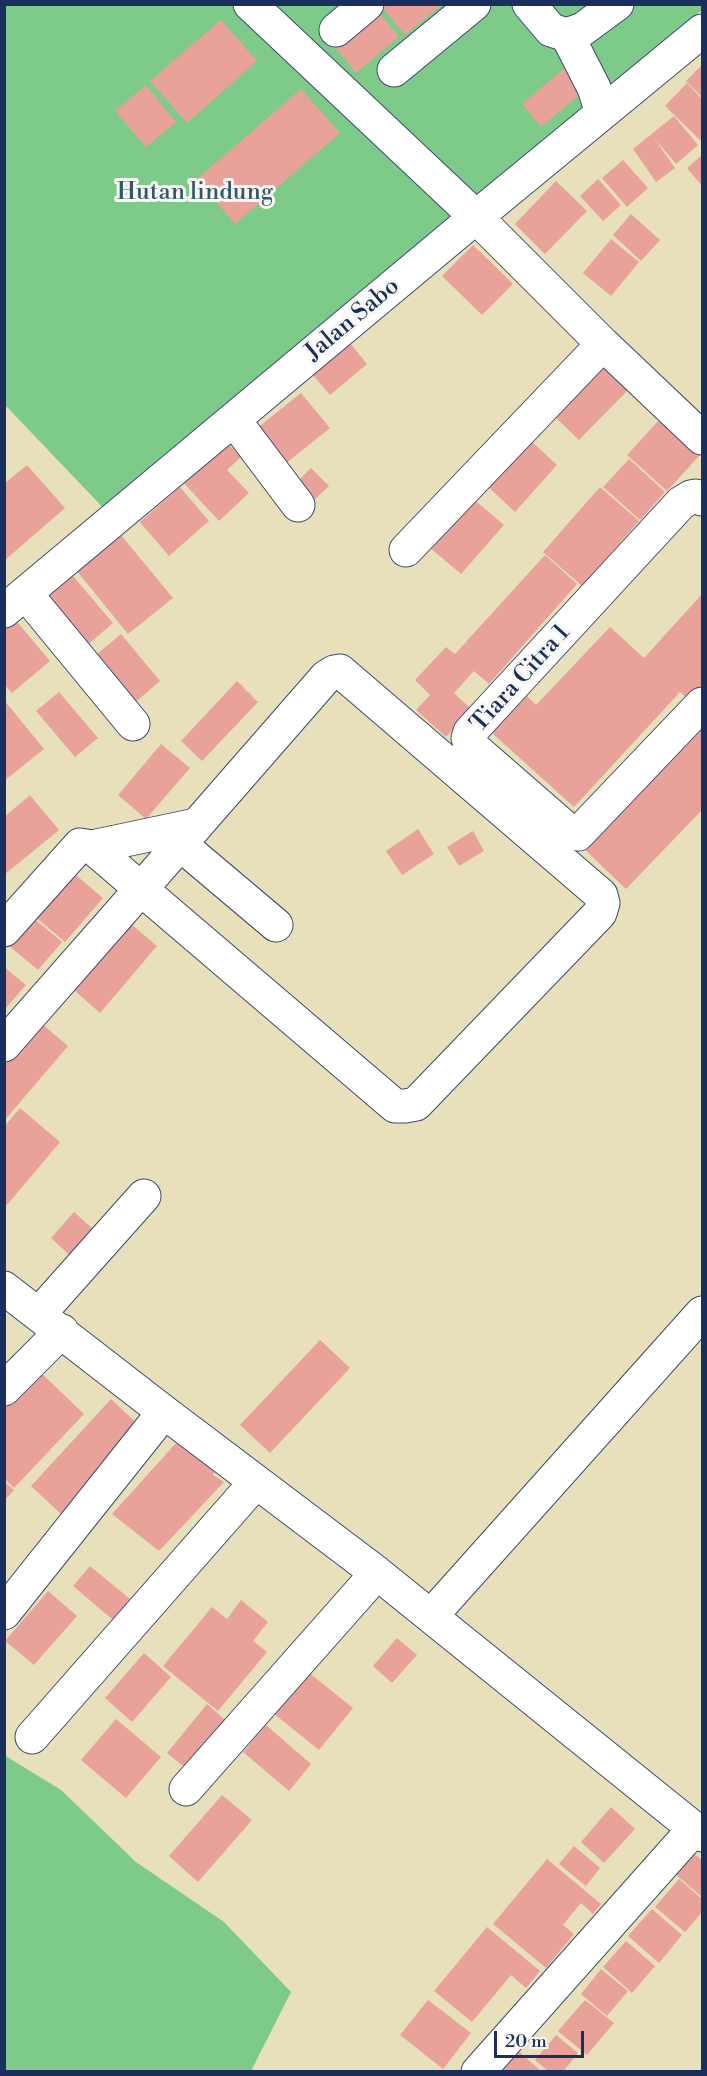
<!DOCTYPE html>
<html>
<head>
<meta charset="utf-8">
<style>
  body { margin:0 }
  #map { position:relative; width:707px; height:2076px; overflow:hidden; background:#e8e0bb; font-family:"Libre Bodoni",serif }
  canvas { display:block }
  .frame { position:absolute; inset:0; border:6px solid #1b2f5e; pointer-events:none }
  .scale { position:absolute; left:494px; top:2031px; width:90px; height:27px; box-sizing:border-box; border:3px solid #1b2f5e; border-top:0; padding-left:8px; font-size:18px; line-height:21px; white-space:nowrap; color:#1b2f5e; -webkit-text-stroke:4px #f6f6f2; paint-order:stroke }
</style>
</head>
<body>
<div id="map">
<canvas width="707" height="2076"></canvas>
<div class="frame"></div>
<div class="scale">20 m</div>
</div>
<script>
const g = document.querySelector('canvas').getContext('2d');
g.lineJoin = 'round';
function fillPath(path, color) {
  g.fillStyle = color;
  g.fill(path, 'evenodd');
}
function shape(rows) {
  const path = new Path2D();
  for (const r of rows) {
    path.moveTo(r[0], r[1]);
    for (let i = 2; i < r.length; i += 2) path.lineTo(r[i], r[i + 1]);
  }
  return path;
}
function trace(path, color, width, dash) {
  g.strokeStyle = color;
  g.lineWidth = width;
  g.lineCap = dash ? 'butt' : 'round';
  g.setLineDash(dash || []);
  g.stroke(path);
}
function write(font, color, halo, rows, align = 'center') {
  g.font = font + ' "Libre Bodoni",serif';
  g.lineWidth = 6;
  g.setLineDash([]);
  g.textBaseline = 'middle';
  g.strokeStyle = halo;
  g.fillStyle = color;
  for (const [text, x, y, turn = 0] of rows) {
    g.save();
    g.translate(x, y);
    g.rotate((+turn || 0) * Math.PI / 180);
    g.textAlign = isNaN(turn) ? turn : align;
    if (halo) g.strokeText(text, 0, 0);
    g.fillText(text, 0, 0);
    g.restore();
  }
}
fillPath(shape([
  [5,5,702,5,702,10,480,196,111,516,5,405],
  [4,1755,61,1790,136,1862,224,1922,291,1992,251,2071,5,2071]
]), '#7eca88');
fillPath(shape([
  [382,4,443,4,405,35,381,6],
  [377,10,399,37,356,73,334,46],
  [221,20,257,61,187,123,150,81],
  [572,62,591,85,541,127,522,104],
  [702,65,702,97,686,81],
  [687,83,702,99,702,142,665,106],
  [146,85,176,122,146,147,115,111],
  [301,89,340,133,235,224,197,179],
  [674,116,698,145,676,164,654,138,675,168,656,182,633,149],
  [702,155,702,186,687,168],
  [623,160,648,188,627,207,602,178],
  [598,179,621,205,603,221,580,196],
  [556,181,587,211,545,254,515,224],
  [631,214,660,240,641,261,613,235],
  [611,239,639,262,611,296,583,273],
  [473,245,513,284,482,315,442,276],
  [345,337,367,364,330,395,308,369],
  [601,359,630,388,579,440,550,412],
  [301,393,330,428,280,468,251,433],
  [660,419,700,455,667,491,627,455],
  [526,436,557,465,515,512,484,483],
  [224,439,241,457,227,470,249,493,219,521,181,480],
  [629,459,665,492,640,520,603,487],
  [27,465,65,508,4,561,4,484],
  [311,468,329,486,311,503,294,485],
  [180,487,209,521,169,556,140,522],
  [600,487,639,521,582,586,543,552],
  [472,498,504,525,461,574,429,547],
  [116,529,173,598,128,634,72,565],
  [545,555,577,584,489,684,474,671,454,693,471,709,446,737,416,710,430,695,415,680,446,647,455,654],
  [73,576,113,623,84,648,44,600],
  [702,594,702,687,690,701,680,692,574,807,492,733,527,696,536,705,610,627,644,658],
  [13,617,50,661,12,693,4,684,4,624],
  [121,634,160,681,131,706,91,659],
  [237,681,258,702,202,761,181,741],
  [59,692,98,738,75,757,36,711],
  [4,700,44,749,4,781],
  [702,722,702,810,626,889,582,847],
  [161,744,190,768,146,819,118,795],
  [30,795,59,830,4,875,4,817],
  [418,829,434,854,402,875,386,851],
  [473,831,484,851,459,866,447,847],
  [71,871,103,898,65,942,33,915],
  [31,916,62,942,38,970,8,945],
  [124,918,157,946,100,1013,67,984],
  [4,967,26,985,4,1010],
  [35,1018,68,1046,4,1121,4,1055],
  [20,1108,60,1142,7,1205,4,1202,4,1127],
  [74,1212,102,1237,78,1263,51,1238],
  [320,1340,350,1368,270,1453,240,1425],
  [39,1371,84,1414,14,1488,4,1478,4,1407],
  [111,1399,144,1430,64,1517,31,1486],
  [177,1442,188,1451,194,1444,218,1466,213,1475,224,1482,159,1551,112,1514],
  [4,1481,14,1490,4,1501],
  [90,1566,130,1599,113,1620,73,1586],
  [48,1591,77,1616,34,1665,5,1641],
  [241,1600,268,1622,253,1641,267,1652,218,1711,163,1666,212,1607,227,1619],
  [397,1638,417,1655,392,1683,373,1666],
  [144,1653,171,1677,132,1722,105,1698],
  [307,1671,353,1708,319,1750,273,1713],
  [207,1704,232,1726,193,1774,167,1753],
  [116,1719,161,1757,126,1798,81,1760],
  [266,1725,311,1764,289,1791,243,1752],
  [222,1795,252,1820,198,1882,169,1856],
  [611,1807,635,1829,604,1863,581,1842],
  [574,1846,600,1868,586,1886,559,1864],
  [692,1852,702,1860,702,1897,674,1873],
  [547,1859,601,1904,593,1914,581,1903,563,1925,574,1934,546,1968,493,1924],
  [679,1879,702,1899,702,1912,685,1932,655,1907],
  [652,1909,682,1935,659,1963,628,1936],
  [487,1927,540,1971,526,1988,511,1975,472,2022,434,1991],
  [626,1941,655,1966,632,1993,603,1967],
  [601,1969,628,1991,607,2016,581,1994],
  [428,2000,471,2033,443,2069,400,2035],
  [585,2000,614,2023,587,2055,558,2031],
  [556,2035,578,2053,563,2072,549,2072,535,2060],
  [513,2046,542,2072,492,2072]
]), '#e9a299');
const minor = shape([
  [250,4,476,217,603,344,702,438],
  [529,4,551,30,567,35,583,29,617,4],
  [336,30,367,4],
  [567,35,594,88,602,113],
  [394,70,474,4],
  [234,420,298,505],
  [702,499,696,496,691,497,681,503,470,732,468,738,470,745,570,832,578,834,702,704],
  [406,550,603,344],
  [26,594,133,724],
  [4,611,476,217,702,31],
  [180,844,276,925],
  [92,847,196,825],
  [4,930,80,845,92,847,141,889,395,1106,405,1106,416,1104,600,913,603,903,601,895,340,671,334,672,326,677,141,889,4,1045],
  [4,1288,164,1412,377,1573,702,1835],
  [39,1314,144,1196],
  [4,1389,62,1331],
  [4,1613,164,1412],
  [431,1616,702,1313],
  [32,1737,256,1482],
  [186,1789,377,1573],
  [478,2072,695,1828]
]);
trace(minor, '#3a4a6c', 35);
trace(minor, '#fff', 33);
write('24px', '#345668', '#f6f6f2', [
  ["Hutan lindung",195,193]
]);
write('24px', '#1b2f5e', '#f6f6f2', [
  ["Jalan Sabo",353,320,-40],
  ["Tiara Citra 1",521,679,-48]
]);
</script>
</body>
</html>
